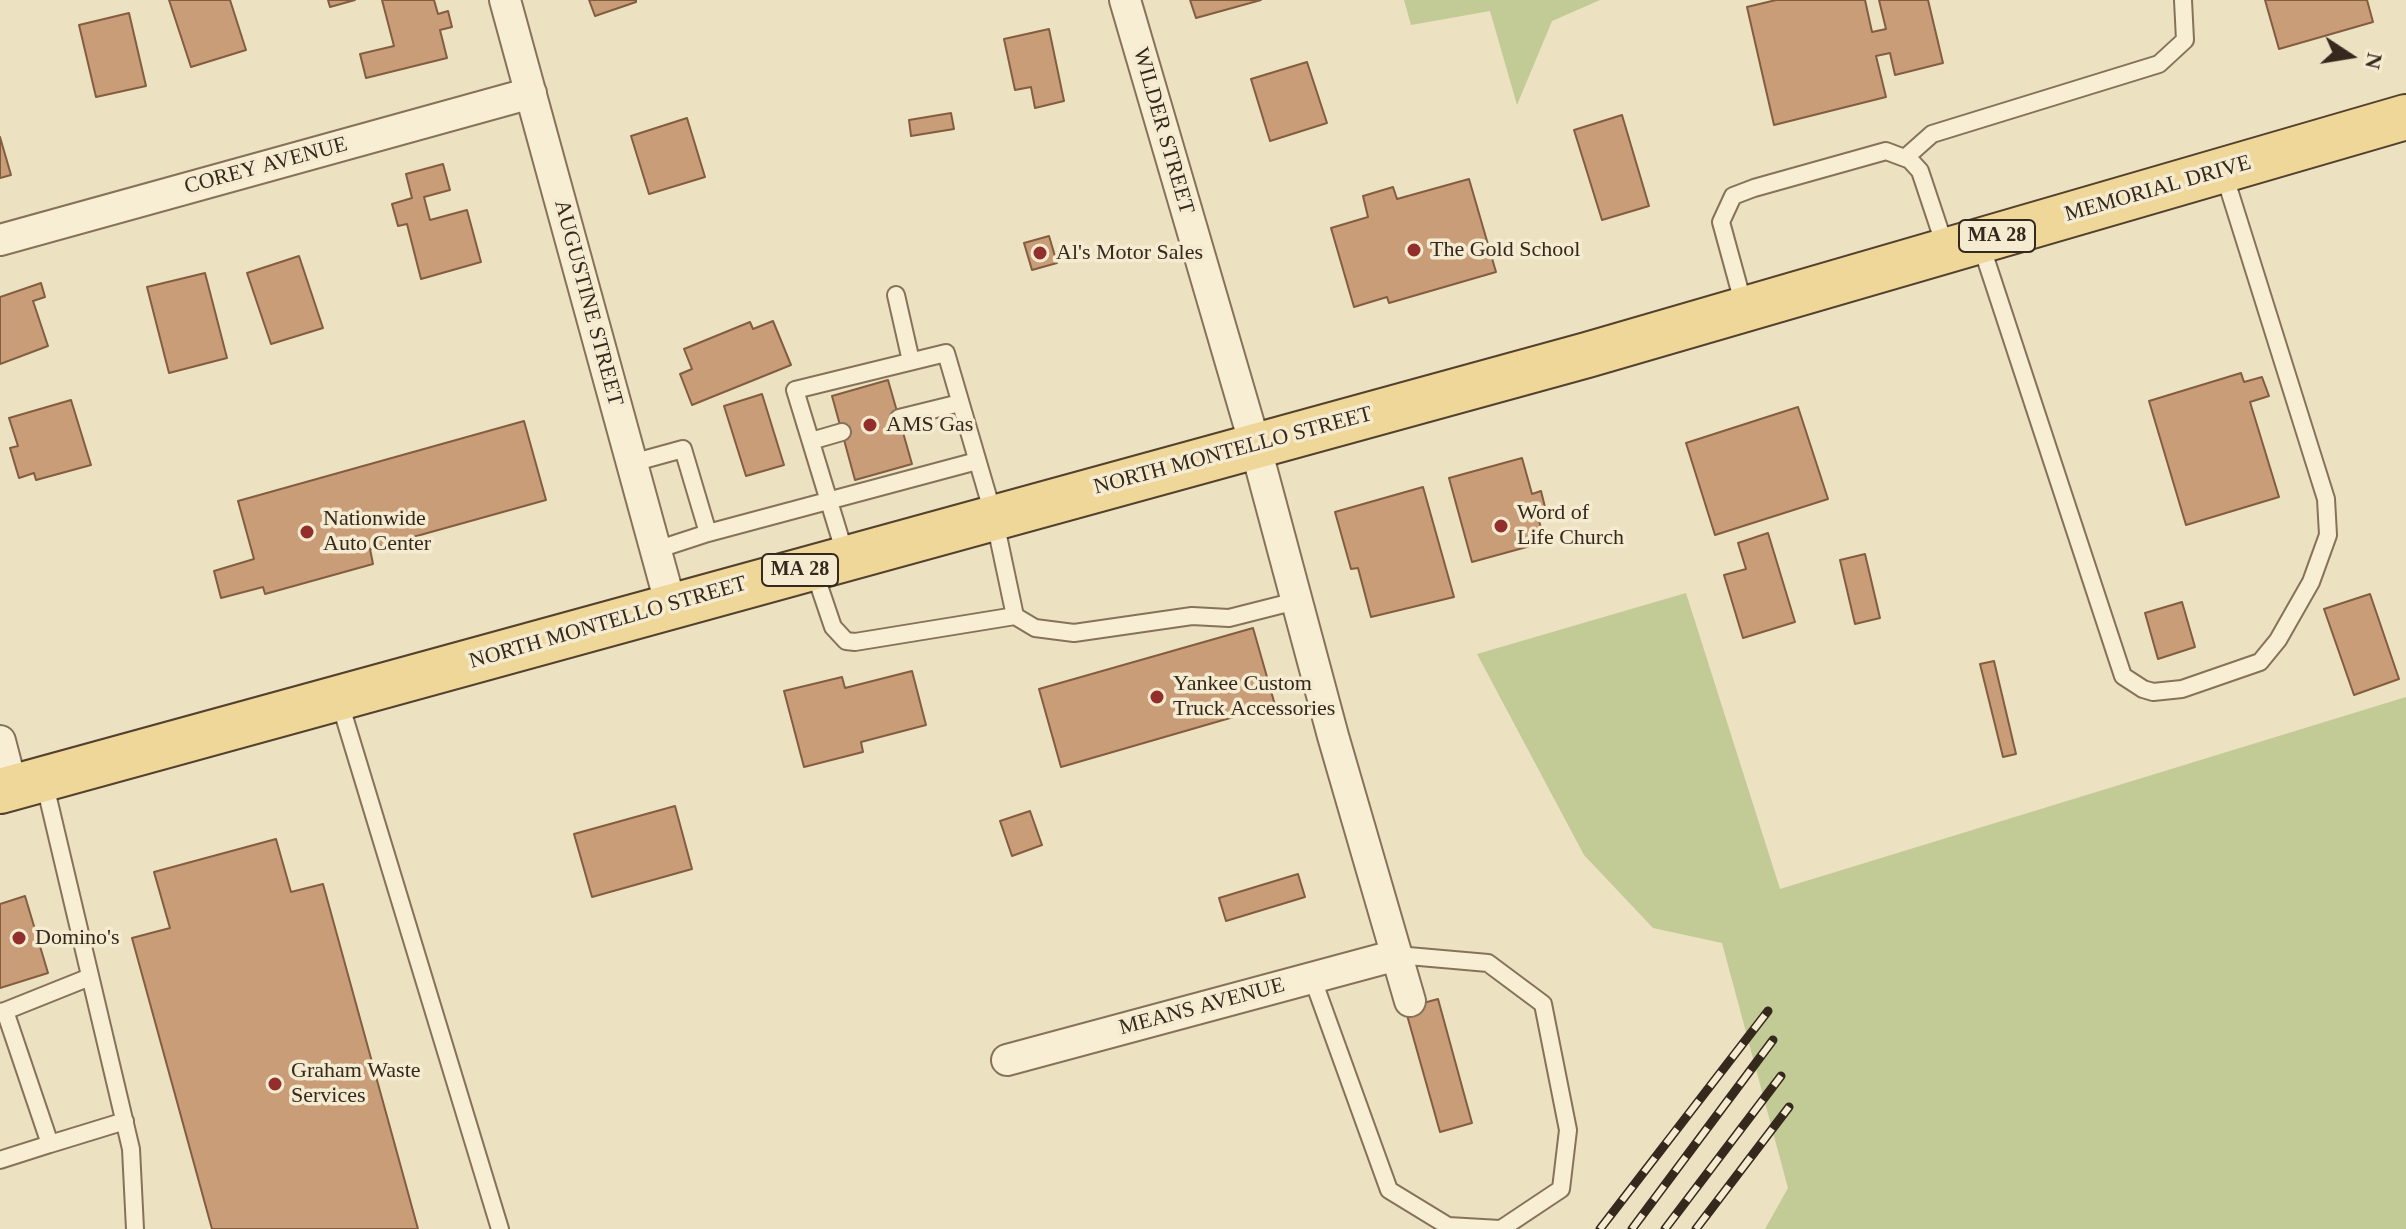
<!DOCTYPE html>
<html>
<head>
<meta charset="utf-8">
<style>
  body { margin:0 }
  #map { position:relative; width:2406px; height:1229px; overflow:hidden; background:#ece1c1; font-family:Georgia,serif }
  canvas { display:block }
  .north { position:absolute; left:2310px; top:16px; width:80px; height:80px; -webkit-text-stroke:6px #f4ebd0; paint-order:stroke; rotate:102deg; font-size:22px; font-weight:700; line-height:32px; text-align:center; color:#35291d }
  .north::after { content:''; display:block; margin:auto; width:28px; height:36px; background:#35291d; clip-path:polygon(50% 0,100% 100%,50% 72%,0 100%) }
</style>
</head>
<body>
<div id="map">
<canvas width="2406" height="1229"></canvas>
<div class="north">N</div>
</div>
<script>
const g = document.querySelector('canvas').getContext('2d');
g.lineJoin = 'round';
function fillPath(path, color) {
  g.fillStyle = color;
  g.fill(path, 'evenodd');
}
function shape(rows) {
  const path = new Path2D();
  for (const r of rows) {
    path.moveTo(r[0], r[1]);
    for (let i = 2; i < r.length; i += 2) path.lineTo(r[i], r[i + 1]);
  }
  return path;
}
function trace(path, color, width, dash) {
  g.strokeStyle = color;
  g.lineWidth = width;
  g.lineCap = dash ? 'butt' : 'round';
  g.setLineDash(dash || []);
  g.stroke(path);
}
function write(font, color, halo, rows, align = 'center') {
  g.font = font + ' Georgia,serif';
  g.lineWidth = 7;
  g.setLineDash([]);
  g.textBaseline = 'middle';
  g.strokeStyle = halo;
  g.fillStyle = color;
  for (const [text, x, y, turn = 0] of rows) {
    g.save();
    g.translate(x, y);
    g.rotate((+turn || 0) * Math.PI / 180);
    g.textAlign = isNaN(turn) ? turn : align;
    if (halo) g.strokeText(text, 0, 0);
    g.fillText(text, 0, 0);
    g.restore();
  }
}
fillPath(shape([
  [1404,0,1600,0,1552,21,1517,105,1490,11,1411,25],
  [1686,593,1780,889,2406,697,2406,1229,1765,1229,1788,1188,1722,943,1653,928,1584,855,1477,654]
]), '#c2ca95');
const building = shape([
  [169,0,230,0,246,50,191,67,169,0],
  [328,0,355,0,330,7,328,0],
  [382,0,434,0,438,14,448,11,452,27,440,30,447,58,366,78,360,54,394,46,382,0],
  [589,0,636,0,636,2,595,16,589,0],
  [1190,0,1261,0,1196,18,1190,0],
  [1776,0,1865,0,1872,32,1886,29,1879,0,1928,0,1943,63,1895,75,1890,53,1876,56,1886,97,1774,125,1747,7,1776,0],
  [2265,0,2367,0,2373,22,2279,49,2265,0],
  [129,13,146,86,96,97,79,25,129,13],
  [1049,29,1064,101,1035,108,1031,87,1015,90,1004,39,1049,29],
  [1307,62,1327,123,1270,141,1251,79,1307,62],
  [951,113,954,129,911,136,909,120,951,113],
  [1622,115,1649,206,1602,220,1574,130,1622,115],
  [687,118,705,177,649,194,631,136,687,118],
  [0,137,11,175,0,178,0,137],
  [443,164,450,190,424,197,430,220,467,210,481,262,421,279,407,224,398,226,392,204,412,198,406,174,443,164],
  [1469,179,1496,272,1389,303,1387,297,1354,307,1331,228,1368,217,1363,196,1393,187,1397,199,1469,179],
  [1049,236,1057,263,1032,270,1024,243,1049,236],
  [299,256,323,328,271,344,247,273,299,256],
  [205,273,227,358,169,373,147,287,205,273],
  [41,283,45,297,33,301,48,346,0,364,0,297,41,283],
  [773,321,791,365,692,405,680,374,692,369,684,349,750,322,753,329,773,321],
  [2241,373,2244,382,2262,377,2269,396,2250,402,2279,497,2186,525,2149,401,2241,373],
  [888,380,912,464,855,480,832,396,888,380],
  [762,394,784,465,746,476,724,406,762,394],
  [71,400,91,465,36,480,34,473,19,478,10,448,18,446,9,418,71,400],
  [1798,407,1828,499,1715,535,1686,443,1798,407],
  [524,421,546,500,370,549,373,564,265,594,263,587,221,598,214,571,254,559,238,501,524,421],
  [1522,458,1532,494,1541,491,1545,507,1536,510,1545,542,1472,562,1449,478,1522,458],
  [1423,487,1454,597,1371,617,1358,568,1351,569,1335,512,1423,487],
  [1768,533,1795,622,1743,638,1724,575,1746,569,1738,543,1768,533],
  [1865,554,1880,618,1855,624,1840,560,1865,554],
  [2370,594,2399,679,2354,695,2324,609,2370,594],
  [2182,602,2195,647,2158,659,2145,613,2182,602],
  [1253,628,1275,705,1061,767,1039,689,1253,628],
  [1994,661,2016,754,2003,757,1980,664,1994,661],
  [912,671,926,725,861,742,863,752,804,767,784,691,842,677,845,688,912,671],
  [675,806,692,869,592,897,574,834,675,806],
  [1030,811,1042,845,1012,856,1000,821,1030,811],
  [276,839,291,892,323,884,418,1229,212,1229,132,938,170,928,154,872,276,839],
  [1298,874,1305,897,1226,921,1219,898,1298,874],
  [25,896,48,973,0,988,0,904,25,896],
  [1438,999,1472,1123,1440,1132,1405,1008,1438,999]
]);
fillPath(building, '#c99d78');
trace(building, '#835d40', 2);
const service = shape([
  [1905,158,1932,134,2159,64,2185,40,2183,0],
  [1980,242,2123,676,2143,689,2153,692,2182,689,2260,662,2278,640,2311,582,2328,535,2326,499,2224,174],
  [896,295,911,361],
  [1744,306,1721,222,1733,196,1754,188,1886,151,1910,160,1920,171,1946,249],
  [899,418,960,403],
  [811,441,842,432],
  [632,463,683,449,708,533,656,550],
  [708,533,977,461],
  [846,557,795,390,946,353,994,517,1015,616],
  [813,568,833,627,846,641,855,642,1015,616,1035,628,1074,633,1192,616,1229,618,1296,601],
  [339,700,500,1229],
  [44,781,131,1149,135,1229],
  [1397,955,1488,963,1543,1004,1568,1130,1561,1189,1501,1229],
  [1312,977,1389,1190,1448,1226,1500,1229],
  [5,1011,90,977],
  [0,1012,5,1011,50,1144,0,1160],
  [50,1144,125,1121]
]);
const minor = shape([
  [505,0,671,606],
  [1125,0,1255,445,1333,736,1410,1001],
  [0,240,531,93],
  [0,741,12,787],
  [1007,1060,1397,955]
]);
const primary = shape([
  [0,791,1587,355,2406,117]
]);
trace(service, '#857259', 20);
trace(minor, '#857259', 34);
trace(primary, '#53402d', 48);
trace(service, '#f7eed4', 16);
trace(minor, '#f7eed4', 30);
trace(primary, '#efd799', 44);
const rail = shape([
  [1600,1229,1768,1011],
  [1632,1229,1773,1040],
  [1665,1229,1781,1076],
  [1696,1229,1789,1107]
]);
trace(rail, '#35291d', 9);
trace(rail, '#f4ebd0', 6, [18]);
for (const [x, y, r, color] of [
  [1414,250,8,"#922e2b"],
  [1040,253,8,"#922e2b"],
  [870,425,8,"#922e2b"],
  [1501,526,8,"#922e2b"],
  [307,532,8,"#922e2b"],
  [1157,697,8,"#922e2b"],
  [19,938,8,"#922e2b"],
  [275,1084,8,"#922e2b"]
]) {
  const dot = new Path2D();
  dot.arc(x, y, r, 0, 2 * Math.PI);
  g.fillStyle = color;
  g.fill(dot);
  trace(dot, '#f4ebd0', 3);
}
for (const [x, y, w] of [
  [1997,236,76],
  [800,570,76]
]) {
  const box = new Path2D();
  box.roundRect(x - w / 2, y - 16, w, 32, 6);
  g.fillStyle = '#f4ebd0';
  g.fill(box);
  trace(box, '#35291d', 2);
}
write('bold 20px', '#35291d', null, [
  ["MA 28",1997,236],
  ["MA 28",800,570]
]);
write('22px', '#35291d', '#f4ebd0', [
  ["WILDER STREET",1163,131,74],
  ["COREY AVENUE",266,166,-15],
  ["MEMORIAL DRIVE",2158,189,-16],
  ["AUGUSTINE STREET",588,303,75],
  ["NORTH MONTELLO STREET",1233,451,-15],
  ["NORTH MONTELLO STREET",608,623,-16],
  ["MEANS AVENUE",1202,1007,-15]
]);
write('22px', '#35291d', '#f4ebd0', [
  ["The Gold School",1430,250],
  ["Al's Motor Sales",1056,253],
  ["AMS Gas",886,425],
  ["Word of",1517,513],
  ["Life Church",1517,538],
  ["Nationwide",323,519],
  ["Auto Center",323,544],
  ["Yankee Custom",1173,684],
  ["Truck Accessories",1173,709],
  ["Domino's",35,938],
  ["Graham Waste",291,1071],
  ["Services",291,1096]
], 'left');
</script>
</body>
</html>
